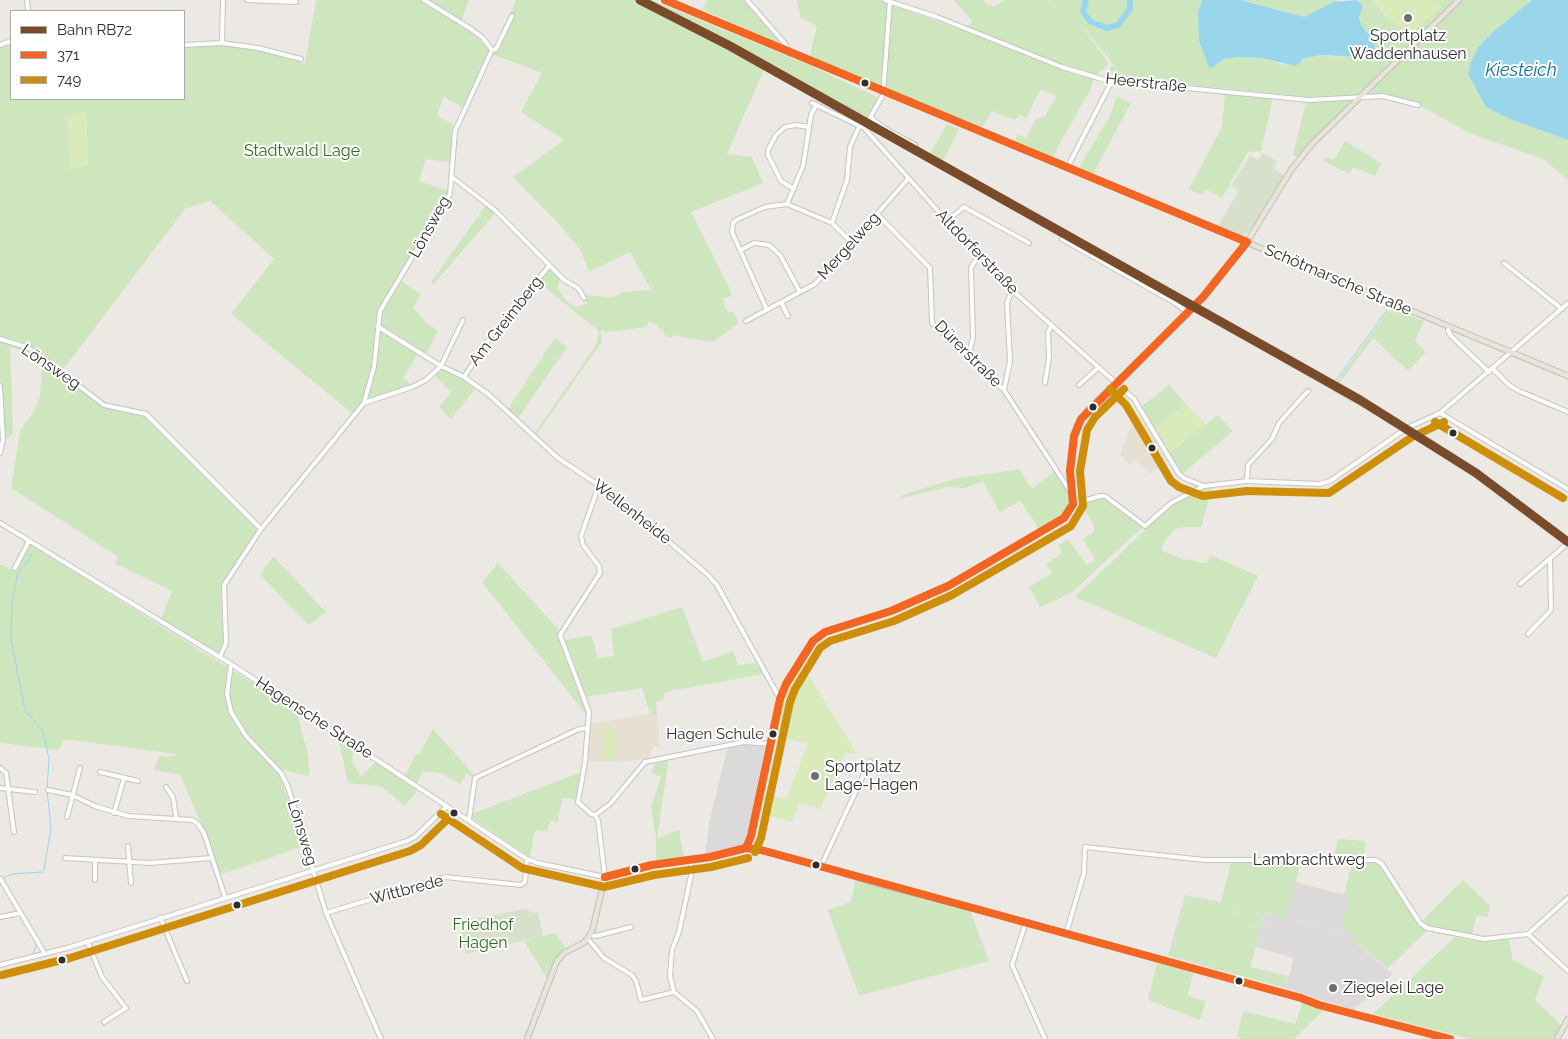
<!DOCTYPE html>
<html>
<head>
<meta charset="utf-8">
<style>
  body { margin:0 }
  #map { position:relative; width:1568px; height:1039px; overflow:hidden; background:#ece8e4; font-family:Raleway,sans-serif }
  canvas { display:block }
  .legend { position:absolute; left:10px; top:10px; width:175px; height:90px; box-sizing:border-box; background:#fff; border:1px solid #ababab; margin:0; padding:6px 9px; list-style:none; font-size:15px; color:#2e2e2e }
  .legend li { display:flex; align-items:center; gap:10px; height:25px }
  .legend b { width:25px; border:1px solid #ababab }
</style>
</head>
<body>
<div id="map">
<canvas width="1568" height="1039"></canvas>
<ul class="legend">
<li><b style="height:6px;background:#7a4b2a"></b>Bahn RB72</li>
<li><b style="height:6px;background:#f26522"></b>371</li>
<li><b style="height:6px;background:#cf8e09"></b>749</li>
</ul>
</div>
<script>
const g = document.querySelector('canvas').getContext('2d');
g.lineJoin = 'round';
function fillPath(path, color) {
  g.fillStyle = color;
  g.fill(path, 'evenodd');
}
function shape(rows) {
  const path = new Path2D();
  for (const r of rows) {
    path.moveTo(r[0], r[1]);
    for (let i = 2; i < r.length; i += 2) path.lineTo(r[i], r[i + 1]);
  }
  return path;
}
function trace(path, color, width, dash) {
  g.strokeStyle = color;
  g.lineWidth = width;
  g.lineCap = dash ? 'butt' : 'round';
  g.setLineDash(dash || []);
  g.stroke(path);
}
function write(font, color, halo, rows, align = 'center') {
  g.font = font + ' Raleway,sans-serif';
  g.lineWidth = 4;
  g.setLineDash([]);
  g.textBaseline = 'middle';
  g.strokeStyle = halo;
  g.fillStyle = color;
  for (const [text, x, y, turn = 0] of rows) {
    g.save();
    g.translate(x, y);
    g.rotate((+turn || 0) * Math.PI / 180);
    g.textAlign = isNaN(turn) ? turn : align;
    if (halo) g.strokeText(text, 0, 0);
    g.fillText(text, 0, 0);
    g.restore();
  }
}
fillPath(shape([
  [743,744,765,746,746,845,705,854,710,819,728,746],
  [1295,882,1349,896,1355,935,1353,940,1393,974,1353,1010,1285,988,1294,958,1256,947,1265,914,1285,918]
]), '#dcd9db');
fillPath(shape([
  [1141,417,1168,462,1149,474,1147,470,1135,460,1130,465,1120,455,1131,425],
  [650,714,657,714,660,747,653,747,648,759,617,762,587,761,590,724]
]), '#e6e0d3');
fillPath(shape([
  [316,0,469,0,460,24,490,49,463,107,443,97,437,116,454,125,451,131,453,163,426,159,419,181,450,191,398,278,421,295,413,308,427,323,438,331,424,358,417,355,403,378,413,386,367,399,381,328,381,312,396,284,378,311,376,328,379,330,374,346,373,366,363,402,353,414,231,314,274,259,210,201,185,209,62,371,45,359,42,361,103,407,145,417,257,529,221,589,224,642,219,653,161,619,172,591,116,564,117,556,11,488,20,431,35,409,40,396,42,361,28,352,10,347,13,434,0,444,0,47,11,42,11,99,184,99,184,45,221,45,261,50,305,64],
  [86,111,88,165,67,119],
  [516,0,635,0,683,22,765,68,727,154,752,157,763,183,691,212,730,290,732,296,723,298,725,306,729,313,733,311,739,323,713,342,672,335,671,338,665,336,662,327,662,332,657,325,649,322,646,327,608,332,601,330,601,343,536,435,534,434,596,345,599,331,538,282,551,270,560,279,558,288,565,300,575,307,587,304,583,295,610,297,617,296,622,292,651,290,630,252,589,272,581,251,559,224,513,177,564,140,521,112,542,73,492,54],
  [645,0,651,0,811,66,879,98,865,120,714,35],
  [708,0,745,0,785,47,702,9],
  [797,0,879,0,1007,47,1008,46,967,28,972,21,954,0,984,0,985,3,994,7,1004,0,1051,0,1047,5,1052,0,1202,0,1198,12,1210,69,1224,59,1239,57,1261,58,1285,65,1320,55,1338,57,1374,40,1362,26,1359,18,1363,5,1356,0,1373,0,1385,16,1442,7,1436,0,1456,0,1360,95,1309,97,1116,77,1108,71,1114,65,1081,25,1109,64,1094,77,1092,86,1052,158,1014,143,1018,134,1026,138,1035,120,1045,116,1057,96,1041,89,1026,119,1020,114,1015,120,992,111,981,129,809,58,817,26,801,18],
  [1240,0,1340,0,1305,17],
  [1462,0,1532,0,1494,31,1479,46,1518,122,1568,140,1568,180,1543,159,1469,133,1414,102,1385,94,1365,96],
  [1225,93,1273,98,1261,151,1248,152,1222,198,1206,189,1202,195,1189,189,1222,127],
  [1117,96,1131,103,1093,174,1078,169,1109,118],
  [1355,100,1297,157,1293,155,1306,102],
  [947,124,959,129,942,163,929,155],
  [1345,141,1381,163,1375,176,1353,167,1349,174,1324,161,1326,157,1334,160],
  [486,205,495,213,433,285,431,282],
  [1393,310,1424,321,1415,341,1426,352,1408,371,1373,338,1338,385,1335,384,1387,312],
  [555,338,567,347,518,418,508,409],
  [442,369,466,379,477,387,451,419,439,407,451,392,435,376],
  [1169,385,1186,404,1154,428,1142,406],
  [1336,389,1396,423,1402,427,1399,429,1334,392],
  [1218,415,1233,431,1182,474,1169,453],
  [1019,469,1032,489,1055,471,1070,494,1072,503,1063,516,1040,530,1020,501,1000,512,983,482,964,488,947,487,898,499,905,494,955,479],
  [1207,487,1213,487,1201,527,1185,527,1175,529,1165,540,1161,550,1188,561,1189,559,1200,563,1207,563,1210,555,1258,576,1216,658,1075,597,1171,505],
  [1100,497,1105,498,1143,527,1071,593,1040,607,1029,587,1052,573,1046,564,1062,553,1058,546,1068,539,1087,565,1095,560,1083,539,1095,531,1092,522,1081,503],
  [29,544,296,710,308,755,309,776,273,768,280,776,304,846,219,875,203,827,180,775,154,770,159,757,175,756,175,754,64,739,59,750,0,743,0,564,15,571],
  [273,556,326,612,309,625,260,575],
  [498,563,558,629,558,636,575,676,587,716,482,582],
  [682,607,703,662,733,651,738,665,756,663,763,674,665,692,663,700,656,702,657,714,650,714,642,688,585,697,564,640,591,635,598,658,614,656,611,629],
  [433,729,475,776,474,780,467,773,460,784,441,773,423,771,414,788,417,791,405,806,381,786,348,783,338,737,354,745,352,762,361,776,377,761,400,776,406,774,416,754,419,755],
  [669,758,657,838,679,830,684,857,656,862,656,838,651,808,661,777,651,773,656,761],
  [584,771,579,800,562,798,558,822,550,821,547,831,535,830,530,857,472,818,471,814],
  [1338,839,1365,841,1365,857,1334,856],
  [1353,861,1376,861,1380,864,1419,924,1428,930,1388,968,1353,940,1355,934,1341,931,1349,896,1344,895],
  [1301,862,1285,918,1265,914,1250,967,1288,976,1285,988,1168,956,1185,895,1221,902,1231,863],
  [856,878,874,885,969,908,989,961,859,996,828,910,851,902],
  [1463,880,1490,906,1488,917,1476,916,1472,936,1431,928,1420,923],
  [555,933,566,948,559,956,548,980,524,941],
  [1455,937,1483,942,1509,939,1513,960,1544,976,1535,1000,1561,1025,1553,1039,1470,1039,1373,1014],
  [1158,960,1194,970,1188,996,1206,1001,1200,1020,1148,1000],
  [1303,1001,1325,1009,1294,1039,1243,1039,1237,1037,1243,1011,1295,1024]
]), '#cee6be');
fillPath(shape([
  [1263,153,1277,162,1274,169,1285,176,1252,228,1246,234,1242,236,1218,226,1239,191,1231,186,1250,155,1258,160],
  [525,909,533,913,538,912,543,936,466,954,459,922]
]), '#d8e0cc');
fillPath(shape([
  [1373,0,1436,0,1442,7,1406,38],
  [86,111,88,165,70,170,67,119],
  [1186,404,1206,425,1169,453,1154,428],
  [801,663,857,754,845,753,820,809,799,803,792,822,757,813,761,794,786,799,808,744,775,736,781,703,788,685],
  [614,725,617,758,604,759,602,726]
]), '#d9eabb');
fillPath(shape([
  [1202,0,1240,0,1305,17,1333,2,1356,0,1363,5,1359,18,1362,26,1374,40,1375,51,1368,57,1320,55,1303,59,1296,66,1261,58,1239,57,1224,59,1210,69,1199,41,1198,12],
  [1532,0,1568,0,1568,140,1510,119,1486,107,1468,74,1471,62,1479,46,1494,31]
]), '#99d6ec');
trace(shape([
  [1389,307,1390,306],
  [1334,383,1387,310],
  [1331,389,1332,386],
  [32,553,28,562,18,573,12,602,11,639,25,710,43,731,49,759,47,790,51,828,44,870],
  [3,878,12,874,43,872],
  [23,921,31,934],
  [33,937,36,946,33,954]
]), '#99d6ec', 1);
trace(shape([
  [1086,0,1083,12,1091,22,1107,28,1118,25,1130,9,1130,0]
]), '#99d6ec', 6);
const minor = shape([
  [27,0,28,11],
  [247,0,296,2],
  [747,0,787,46,789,51],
  [885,0,937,17,1062,67,1105,80,1309,100,1383,96,1418,105],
  [222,43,223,0],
  [0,45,11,41],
  [184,45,222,43,258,48,301,59],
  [492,50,496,49,512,16],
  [812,103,864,128,978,256,1012,290,1134,399,1179,474,1184,478,1204,486,1247,481,1320,484,1330,481,1407,428,1440,413,1568,303],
  [870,117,884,128,915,145],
  [864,128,883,95,890,0],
  [1067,168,1112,81],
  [452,177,496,211,564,280,578,288,584,298],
  [794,189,781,181,768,155,768,150,776,135,785,127,796,125,809,127],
  [787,204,803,166,811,115,816,105],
  [877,214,930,268,932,323,1004,390,1072,494],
  [946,222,964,207,1029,243],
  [832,223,847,180,850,147,859,127],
  [1062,239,1175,303,1188,313],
  [741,250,754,243,769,245,780,255,800,292],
  [1504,263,1562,309],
  [781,302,788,316],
  [767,310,732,232,733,223,736,220,765,207,787,204,832,223,852,243],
  [746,321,815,284,908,179],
  [377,326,441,366,464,377,488,394,558,458,615,496,707,574,717,585,780,699],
  [1448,330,1451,336,1489,372],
  [0,339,29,348,104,405,146,414,261,529],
  [968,356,973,338,971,268,978,256],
  [1493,369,1509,385,1519,391,1568,412],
  [464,377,492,335,549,266],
  [1045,383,1049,357,1048,332,1052,325],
  [1079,385,1099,367],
  [0,386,3,440,0,453],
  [1004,390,1010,361,1007,303,1012,290],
  [364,403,412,387,426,380,441,366,463,320],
  [1440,413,1568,489],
  [1247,481,1248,465,1272,439,1279,423,1308,391],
  [1073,504,1100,496,1105,496,1145,526,1171,503,1204,486],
  [0,523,231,664,527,859,538,863,605,877,598,820,595,815,591,814,578,802,585,762,589,712,560,635,600,573,599,566,583,545,581,536,599,485],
  [15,568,29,541],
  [1520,584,1568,543],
  [1528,634,1551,610,1550,559],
  [220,657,226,643,224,585,261,529,364,403,374,367,380,311,450,194,455,131,492,50,483,38,471,29,424,0],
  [231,664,227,694,231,712,246,736,281,773,288,787,326,913,381,1039],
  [0,768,6,773,14,832],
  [100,772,138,781],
  [166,787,173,797,176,817],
  [0,788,35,792],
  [48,790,72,795,95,806,128,816,192,820,197,823,204,833,225,897],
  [114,813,124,778],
  [595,815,610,804,645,762,744,742,771,744],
  [67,817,80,768],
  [469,820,475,778,579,729,587,728],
  [128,846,131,883],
  [65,858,150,863,211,858],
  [691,860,692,871,679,932,672,950,670,976,674,992,697,1011,713,1039],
  [95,861,95,880],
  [821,866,870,761],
  [0,878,45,954],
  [326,913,445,877,521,885,525,882,527,859],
  [0,917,21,913],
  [160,917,187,981],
  [1026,922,1012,965,1045,1039],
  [1066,934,1084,873,1085,847,1204,860,1376,860,1382,864,1420,923,1427,928,1484,939,1528,934,1568,898],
  [1528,934,1568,971],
  [590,935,596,936,631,927],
  [588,939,604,958,632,975,636,981,641,1000,674,992],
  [87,941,102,977,126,1008,104,1022],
  [0,965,67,948,407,841,415,837,447,806]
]);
const major = shape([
  [665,0,1568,376],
  [746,848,751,836,780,699,786,684,813,641,825,632,891,611,948,586,1064,518,1073,504,1070,471,1074,436,1077,426,1087,411,1188,313,1216,282,1247,242,1291,170,1312,144,1459,0],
  [527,1039,557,961,564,953,585,942,592,932,605,877,652,865,710,857,746,848,761,850,811,863,875,883,985,911,1301,998,1319,1005,1450,1039],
  [1557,1039,1568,1019]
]);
trace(minor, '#c5c4c5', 6);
trace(major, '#c6c5c4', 7);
trace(minor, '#fcfcfb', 4);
trace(major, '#e8e4d6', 4.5);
trace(shape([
  [1268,915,1262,917,1212,965,1206,965,1181,959,1173,951,1184,902,1191,898,1310,924,1352,938],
  [1223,926,1234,913,1245,913],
  [1252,927,1260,924,1283,928],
  [1339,934,1377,974],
  [1366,954,1370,954,1387,968]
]), '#dfdfe1', 1);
trace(shape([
  [665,0,1247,242,1203,297,1081,419,1074,436,1070,471,1073,504,1064,518,948,586,891,611,825,632,813,641,786,684,780,699,751,836,746,848],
  [605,877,652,865,710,857,746,848,761,850,1301,998,1319,1005,1450,1039]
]), '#f26522', 8);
trace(shape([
  [1110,389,1126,405,1171,481,1179,487,1203,496,1247,491,1329,493,1412,437,1444,422],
  [1435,422,1563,498],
  [441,814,522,868,604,887,654,875,711,867,748,858],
  [755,852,761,838,790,702,795,689,820,648,830,641,894,621,952,595,1071,526,1083,506,1080,471,1087,430,1095,417,1124,389],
  [2,975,70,958,410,851,421,845,454,813]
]), '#cf8e09', 8);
trace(shape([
  [640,0,730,46,1360,400,1476,473,1568,542]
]), '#7a4b2a', 9);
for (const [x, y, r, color] of [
  [1408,18,5,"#706f6e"],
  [865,83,4.5,"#2e2e2e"],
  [1093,407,4.5,"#2e2e2e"],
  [1453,433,4.5,"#2e2e2e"],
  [1152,448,4.5,"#2e2e2e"],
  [773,734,4.5,"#2e2e2e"],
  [815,776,5,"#706f6e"],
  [454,813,4.5,"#2e2e2e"],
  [816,865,4.5,"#2e2e2e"],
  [635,869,4.5,"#2e2e2e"],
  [237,905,4.5,"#2e2e2e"],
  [62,960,4.5,"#2e2e2e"],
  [1239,981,4.5,"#2e2e2e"],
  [1333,988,5,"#706f6e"]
]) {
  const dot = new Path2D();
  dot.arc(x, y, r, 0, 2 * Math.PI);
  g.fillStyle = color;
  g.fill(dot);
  trace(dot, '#fff', 2);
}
write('15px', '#2e2e2e', '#fff', [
  ["Hagen Schule",764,734]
], 'right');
write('16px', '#2e2e2e', '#fff', [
  ["Sportplatz",1408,36,"center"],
  ["Waddenhausen",1408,54,"center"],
  ["Sportplatz",825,767],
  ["Lage-Hagen",825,785],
  ["Ziegelei Lage",1343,988]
], 'left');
write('16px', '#2e2e2e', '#fff', [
  ["Heerstraße",1146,83,6],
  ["Lönsweg",430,227,-61],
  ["Mergelweg",849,246,-48],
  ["Altdorferstraße",977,252,46],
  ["Schötmarsche Straße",1338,280,23],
  ["Am Greimberg",506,321,-52],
  ["Dürerstraße",968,354,45],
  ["Lönsweg",51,367,34],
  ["Wellenheide",632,512,38],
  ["Hagensche Straße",314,718,33],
  ["Lönsweg",302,833,73],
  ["Lambrachtweg",1309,860],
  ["Wittbrede",407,890,-15]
]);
write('16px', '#2c6e1b', '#fff', [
  ["Stadtwald Lage",302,151],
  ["Friedhof",483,925],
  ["Hagen",483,943]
]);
write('italic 18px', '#0d6fa3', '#fff', [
  ["Kiesteich",1521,71]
]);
</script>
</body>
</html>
